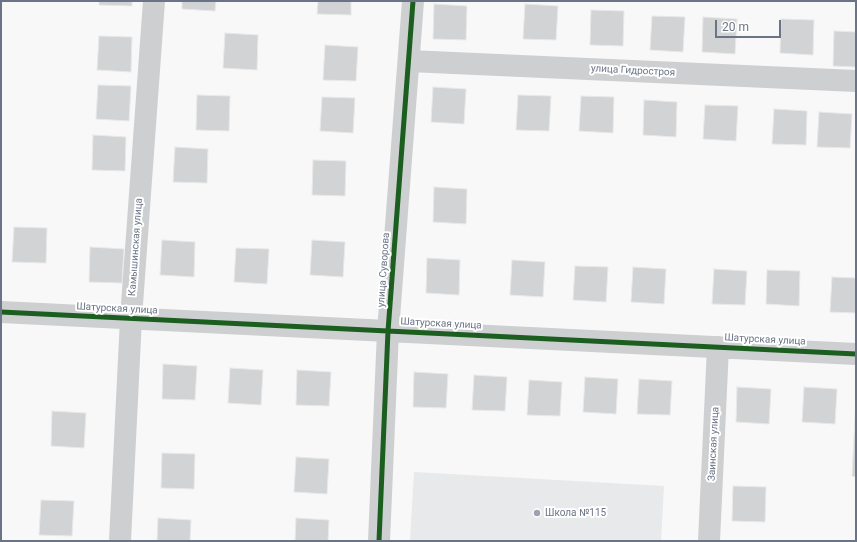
<!DOCTYPE html>
<html>
<head>
<meta charset="utf-8">
<style>
  body { margin:0 }
  #map { position:relative; width:857px; height:542px; overflow:hidden; background:#f8f8f8; font-family:Roboto,sans-serif }
  canvas { display:block }
  .frame { position:absolute; inset:0; border:2px solid #6a7486; pointer-events:none }
  .scale { position:absolute; left:715px; top:20px; width:66px; height:18px; box-sizing:border-box; border:2px solid #6a7486; border-top:0; padding-left:5px; font-size:12px; line-height:14px; white-space:nowrap; color:#6a7486; -webkit-text-stroke:3px #fff; paint-order:stroke }
</style>
</head>
<body>
<div id="map">
<canvas width="857" height="542"></canvas>
<div class="frame"></div>
<div class="scale">20 m</div>
</div>
<script>
const g = document.querySelector('canvas').getContext('2d');
g.lineJoin = 'round';
function fillPath(path, color) {
  g.fillStyle = color;
  g.fill(path, 'evenodd');
}
function shape(rows) {
  const path = new Path2D();
  for (const r of rows) {
    path.moveTo(r[0], r[1]);
    for (let i = 2; i < r.length; i += 2) path.lineTo(r[i], r[i + 1]);
  }
  return path;
}
function trace(path, color, width, dash) {
  g.strokeStyle = color;
  g.lineWidth = width;
  g.lineCap = dash ? 'butt' : 'round';
  g.setLineDash(dash || []);
  g.stroke(path);
}
function write(font, color, halo, rows, align = 'center') {
  g.font = font + ' Roboto,sans-serif';
  g.lineWidth = 4;
  g.setLineDash([]);
  g.textBaseline = 'middle';
  g.strokeStyle = halo;
  g.fillStyle = color;
  for (const [text, x, y, turn = 0] of rows) {
    g.save();
    g.translate(x, y);
    g.rotate((+turn || 0) * Math.PI / 180);
    g.textAlign = isNaN(turn) ? turn : align;
    if (halo) g.strokeText(text, 0, 0);
    g.fillText(text, 0, 0);
    g.restore();
  }
}
fillPath(shape([
  [414,472,664,486,661,541,410,541]
]), '#e8e9ea');
const building = shape([
  [99,1,132,1,132,6,99,5,99,1],
  [182,1,216,1,215,11,182,9,182,1],
  [318,1,351,1,351,15,317,14,318,1],
  [434,4,467,6,466,40,433,39,434,4],
  [525,4,558,6,556,40,523,39,525,4],
  [591,10,624,11,623,46,590,45,591,10],
  [652,16,685,17,683,52,650,50,652,16],
  [703,17,737,19,735,54,702,52,703,17],
  [781,19,814,20,813,55,780,53,781,19],
  [834,31,856,32,856,67,833,66,834,31],
  [225,33,258,35,257,70,223,68,225,33],
  [99,36,132,37,131,72,97,70,99,36],
  [325,45,358,47,356,81,323,80,325,45],
  [98,85,131,86,129,121,96,119,98,85],
  [433,87,466,89,464,124,431,122,433,87],
  [197,95,230,96,229,131,196,130,197,95],
  [518,95,551,96,549,131,516,130,518,95],
  [581,96,614,97,613,133,579,131,581,96],
  [322,97,355,98,353,133,320,131,322,97],
  [644,100,677,102,676,137,643,135,644,100],
  [705,105,738,106,736,141,703,139,705,105],
  [774,109,807,111,806,145,772,144,774,109],
  [819,112,852,114,850,148,817,147,819,112],
  [93,135,126,137,125,171,92,170,93,135],
  [175,147,208,149,207,183,173,182,175,147],
  [313,160,346,161,345,196,312,195,313,160],
  [434,187,467,189,466,224,433,222,434,187],
  [14,227,47,228,46,263,12,262,14,227],
  [162,240,195,242,194,277,160,275,162,240],
  [312,240,345,242,343,277,310,275,312,240],
  [90,247,124,249,122,283,89,282,90,247],
  [236,248,269,249,267,284,234,282,236,248],
  [427,258,460,260,459,295,426,293,427,258],
  [512,260,545,262,543,297,510,295,512,260],
  [575,266,608,267,606,302,573,300,575,266],
  [633,267,666,269,664,304,631,302,633,267],
  [714,269,747,271,745,305,712,304,714,269],
  [767,270,800,271,799,306,766,304,767,270],
  [832,277,856,278,856,313,830,312,832,277],
  [163,364,197,366,195,400,162,399,163,364],
  [230,368,263,370,261,405,228,403,230,368],
  [297,370,331,372,329,406,296,405,297,370],
  [414,372,448,374,446,408,413,407,414,372],
  [474,375,507,377,505,411,472,410,474,375],
  [585,377,618,379,616,414,583,412,585,377],
  [639,379,672,381,670,415,637,414,639,379],
  [529,380,562,382,560,416,527,415,529,380],
  [737,387,771,389,769,424,736,422,737,387],
  [804,387,837,389,835,424,802,422,804,387],
  [856,399,856,477,852,476,856,399],
  [52,411,86,413,84,448,51,446,52,411],
  [162,453,195,454,194,489,161,488,162,453],
  [296,457,329,459,327,494,294,492,296,457],
  [733,486,766,487,765,522,732,521,733,486],
  [41,500,74,501,72,536,39,535,41,500],
  [158,518,191,520,190,541,157,541,158,518],
  [296,518,329,520,328,541,295,541,296,518]
]);
fillPath(building, '#d2d3d4');
trace(building, '#e8e8e8', 1);
trace(shape([
  [409,61,856,81],
  [1,312,856,354],
  [120,541,131,318,154,1],
  [379,541,388,331,413,1],
  [709,541,718,347]
]), '#cecfd1', 22);
trace(shape([
  [1,312,856,354],
  [379,541,388,331,413,1]
]), '#1b5e20', 5);
for (const [x, y, r, color] of [
  [537,513,4,"#9ca2ae"]
]) {
  const dot = new Path2D();
  dot.arc(x, y, r, 0, 2 * Math.PI);
  g.fillStyle = color;
  g.fill(dot);
  trace(dot, '#fff', 1.5);
}
write('10px', '#6a7486', '#fff', [
  ["улица Гидростроя",633,71,3],
  ["Камышинская улица",136,247,-86],
  ["улица Суворова",384,270,-86],
  ["Шатурская улица",117,309,3],
  ["Шатурская улица",441,324,3],
  ["Шатурская улица",765,340,3],
  ["Заинская улица",714,444,-87]
]);
write('10px', '#6a7486', '#fff', [
  ["Школа №115",545,513]
], 'left');
</script>
</body>
</html>
